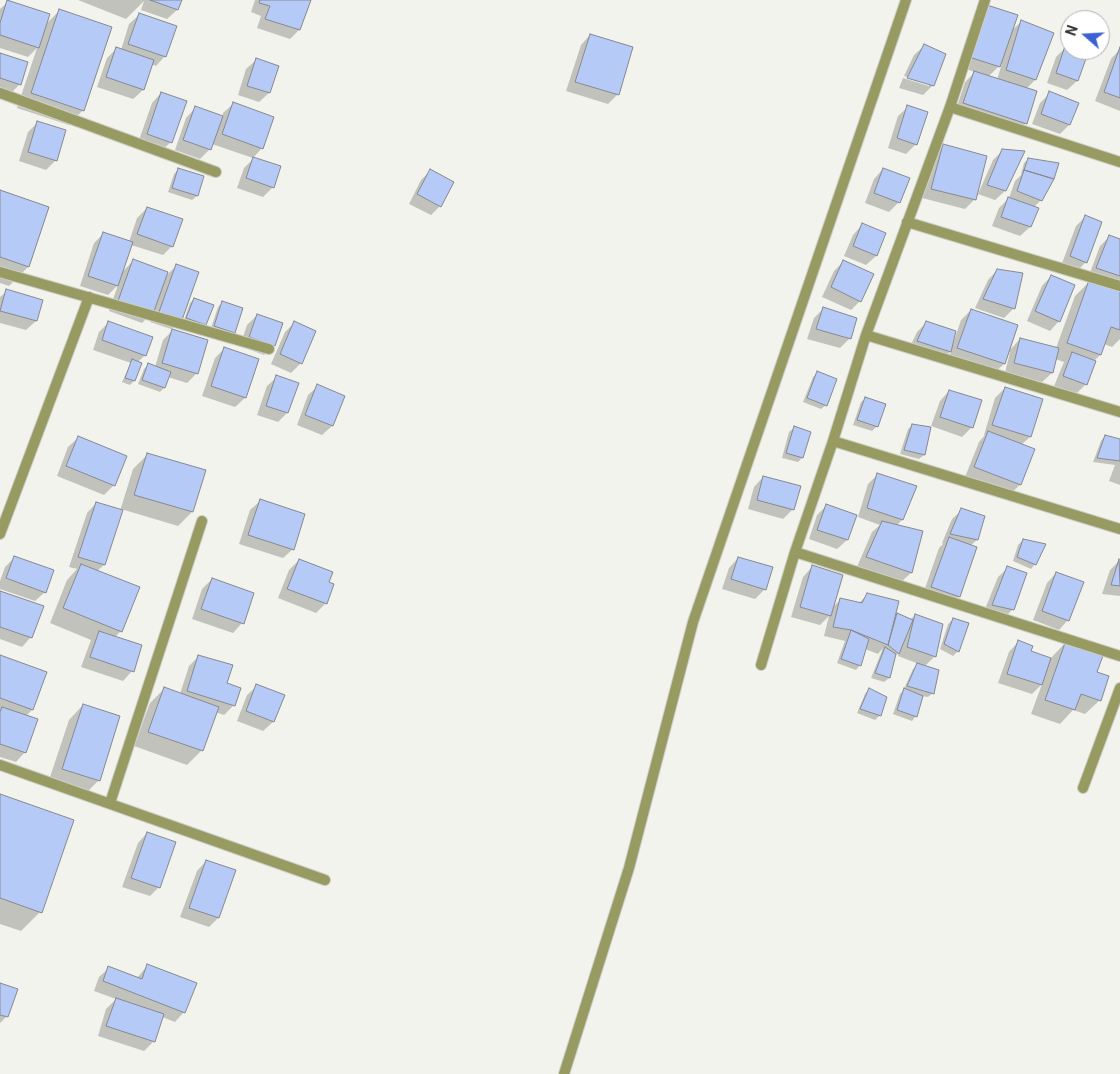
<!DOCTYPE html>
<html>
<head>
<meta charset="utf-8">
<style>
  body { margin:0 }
  #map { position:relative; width:1120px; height:1074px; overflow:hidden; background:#f3f3ed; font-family:Roboto,sans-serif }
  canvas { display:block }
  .north { position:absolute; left:1060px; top:10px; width:50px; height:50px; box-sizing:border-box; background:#fff; border:1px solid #afafae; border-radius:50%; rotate:289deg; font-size:14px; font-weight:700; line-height:20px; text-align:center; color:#363634 }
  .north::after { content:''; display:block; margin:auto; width:18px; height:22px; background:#3c61d3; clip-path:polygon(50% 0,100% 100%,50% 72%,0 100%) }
</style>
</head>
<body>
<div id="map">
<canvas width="1120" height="1074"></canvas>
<div class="north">N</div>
</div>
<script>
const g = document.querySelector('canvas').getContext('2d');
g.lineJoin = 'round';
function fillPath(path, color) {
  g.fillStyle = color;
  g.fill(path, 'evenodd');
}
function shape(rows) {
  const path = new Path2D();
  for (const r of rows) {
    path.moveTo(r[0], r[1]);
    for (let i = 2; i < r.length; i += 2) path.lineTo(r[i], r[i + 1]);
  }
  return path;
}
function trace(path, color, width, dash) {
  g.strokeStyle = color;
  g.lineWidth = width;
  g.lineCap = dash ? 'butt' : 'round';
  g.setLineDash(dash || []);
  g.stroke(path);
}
fillPath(shape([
  [78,0,180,0,177,10,167,19,141,10,144,1,126,19],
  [255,0,309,0,299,30,290,39,257,28,261,16,251,12],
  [8,2,45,25,59,11,83,110,69,125,17,108,37,48,28,57,0,48,0,9],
  [139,15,165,56,156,66,151,64,143,90,133,99,97,87,107,58,117,48,121,50,129,24],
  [978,16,1010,32,1022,21,1035,80,1026,89,1026,123,1016,133,955,113,965,82,975,72,960,67],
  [1002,63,997,80,988,77],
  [590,35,618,94,608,104,566,91,581,45],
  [924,46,933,85,923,95,899,88,903,78,929,86,929,83,904,76,914,55],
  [1066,47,1070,50,1086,54,1077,81,1067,90,1047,83,1056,57],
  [1120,49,1120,111,1095,101,1111,59],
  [0,54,20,84,10,94,0,91],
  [256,60,278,67,269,93,259,102,238,95,246,69],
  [161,93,171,142,161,151,138,143,152,103],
  [1050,93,1069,125,1060,134,1032,124,1040,103],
  [233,104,262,148,253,158,212,144,210,149,200,159,175,150,186,118,195,108,222,117,223,113],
  [908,107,916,144,906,154,888,148,898,116],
  [37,123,56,160,46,170,19,161,28,132],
  [943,146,986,157,974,200,965,209,922,198,933,155],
  [1002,151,1005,191,995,200,978,194,993,160],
  [254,158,273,187,263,197,237,188,244,168],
  [1029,159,1041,200,1033,208,1030,227,1020,236,992,226,999,208,1009,198,1015,181,1022,174,1021,174,1024,163],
  [883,169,899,202,889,212,865,203,874,179],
  [178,170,202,177,197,196,192,200,168,192,174,174],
  [431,170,440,206,431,215,409,204,421,180],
  [0,192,28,267,9,286,0,283],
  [147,208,172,246,163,255,131,245,122,272,133,261,164,278,176,266,181,320,171,329,150,322,154,311,142,323,109,311,118,285,108,295,80,286,94,243,103,234,129,242,137,218],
  [1085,217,1086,262,1077,271,1061,266,1076,226],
  [862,225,885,234,876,256,866,265,844,256,853,235],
  [1109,237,1120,241,1120,286,1088,278,1100,246],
  [844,261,860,301,851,310,822,297,834,271],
  [997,270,1014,308,1004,318,975,308,988,280],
  [1051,276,1059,321,1050,331,1027,321,1042,286],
  [1089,282,1120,293,1120,339,1112,347,1104,344,1100,355,1094,361,1086,384,1076,394,1054,386,1064,362,1055,359,1052,373,1042,382,1005,373,1010,352,1008,352,1020,339,1056,348,1075,296],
  [7,291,42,301,36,321,26,330,0,323,0,297],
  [194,299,205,325,201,329,183,323,190,303],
  [223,302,234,333,230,337,210,331,218,307],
  [823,309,855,319,849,339,840,348,807,339,814,318],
  [971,310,1004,364,994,373,949,358,951,351,940,361,908,351,917,332,927,322,953,344,961,320],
  [257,315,274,346,264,355,240,346,247,325],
  [295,322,301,363,291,373,271,364,285,332],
  [108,323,145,355,138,362,134,381,130,385,122,382,131,363,93,350,99,332],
  [173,330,197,373,187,383,168,377,164,388,160,392,138,384,144,369,148,365,155,367,163,340],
  [224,349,257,360,245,398,235,407,202,396,215,358],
  [818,372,826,405,821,409,803,402,813,377],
  [277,377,287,413,278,422,257,415,267,386],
  [318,386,332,426,322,435,297,425,308,395],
  [1005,388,1041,400,1030,437,1021,445,1034,450,1020,485,1010,494,965,477,979,442,985,435,984,435,995,398],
  [949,391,972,427,962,437,931,426,940,401],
  [866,398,884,404,876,427,872,431,853,425,861,402],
  [913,425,930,428,924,455,919,459,900,454,908,429],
  [794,428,810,433,802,458,798,462,782,458,789,432],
  [1105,436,1120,440,1120,485,1109,481,1115,465,1093,462,1101,441],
  [78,438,114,485,104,495,57,476,68,447],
  [148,454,192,512,178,526,121,509,104,565,97,571,121,631,115,637,132,671,123,681,81,667,91,640,50,623,67,580,77,569,69,567,87,513,96,503,120,511,133,469],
  [878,474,902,520,896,526,921,532,911,573,901,582,857,567,872,532,880,525,858,517,868,484],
  [763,477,793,509,783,519,748,509,754,487],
  [260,501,293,549,283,558,239,544,250,510],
  [827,505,855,516,847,540,837,549,809,539,817,515],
  [962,510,977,540,970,546,959,596,949,606,922,597,939,548,943,544,942,543,952,519],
  [1023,540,1035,564,1031,569,1013,561,1018,545],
  [15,557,45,592,35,601,0,589,0,581,5,567],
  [738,558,765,589,755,599,722,589,729,568],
  [299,560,327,583,326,603,316,613,278,598,289,570],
  [1120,560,1120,596,1102,594,1110,570],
  [812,567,832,608,841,599,859,603,868,594,893,619,898,615,910,620,915,615,935,656,924,667,933,693,928,697,922,696,916,716,912,721,893,714,900,694,903,691,913,669,919,664,898,656,899,652,894,657,889,678,884,682,871,678,883,648,878,654,865,649,860,665,856,670,837,663,845,641,824,636,829,616,820,625,791,617,803,577],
  [1008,568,1013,609,1003,619,983,614,998,577],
  [1056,573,1068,620,1059,630,1033,620,1047,583],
  [212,579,242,623,233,633,192,619,202,589],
  [0,593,31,637,22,647,0,639],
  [953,619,967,624,958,651,953,656,940,649,948,624],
  [1018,642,1030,652,1050,659,1066,642,1096,673,1100,700,1085,714,1073,710,1060,724,1031,714,1042,684,1032,694,998,683,1009,652],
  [0,656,46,672,32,710,26,716,25,752,16,762,0,757],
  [199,656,225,684,234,705,224,715,215,712,201,751,187,765,134,746,150,703,164,689,180,694,189,666],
  [257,686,283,696,273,722,263,731,237,721,247,695],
  [869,689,880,715,875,720,857,713,865,694],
  [83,705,99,780,84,795,48,783,69,720],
  [0,796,40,912,21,931,0,924],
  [147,833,159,887,150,896,122,887,138,843],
  [206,861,218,918,209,927,180,917,197,871],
  [147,966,184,1012,175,1022,162,1017,154,1041,144,1051,98,1036,106,1009,116,999,94,991,99,977,109,968,137,978],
  [0,985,6,1017,0,1023]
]), '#0003');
const building = shape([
  [7,0,50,14,39,48,0,35,0,23,7,0],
  [150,0,182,0,178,10,150,0],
  [260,0,311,0,300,30,265,19,270,6,259,3,260,0],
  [987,5,1018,15,1000,67,969,57,987,5],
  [59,9,112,27,84,111,31,93,59,9],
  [139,13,177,26,166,57,128,44,139,13],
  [1021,20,1054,33,1036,80,1006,70,1021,20],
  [590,34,633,47,619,95,575,82,590,34],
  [924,44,946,54,934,86,907,78,924,44],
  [1065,46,1070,47,1070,50,1078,50,1088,53,1078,81,1056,73,1065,46],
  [116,47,154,60,144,90,106,77,116,47],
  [1120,47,1120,98,1104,92,1120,47],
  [0,53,28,62,21,85,0,78,0,53],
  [256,58,279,66,270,93,247,86,256,58],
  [974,71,1037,91,1027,124,963,103,974,71],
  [1049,91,1079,103,1070,125,1041,114,1049,91],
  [161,92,187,101,172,143,147,134,161,92],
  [233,102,274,117,263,149,222,134,233,102],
  [907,105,928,112,917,145,897,138,907,105],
  [195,106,223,116,211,150,183,140,195,106],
  [37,121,66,130,57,161,28,152,37,121],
  [943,144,987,156,976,200,931,189,943,144],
  [1002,149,1025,151,1006,191,987,185,1002,149],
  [253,157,281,166,274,188,246,178,253,157],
  [1028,158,1059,163,1054,179,1024,170,1028,158],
  [178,168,204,176,198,196,172,188,178,168],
  [883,168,910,178,900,203,874,193,883,168],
  [430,169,454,182,441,207,417,194,430,169],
  [1024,170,1054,179,1042,201,1017,191,1024,170],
  [0,190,49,207,29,267,0,257,0,190],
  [1008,197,1039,208,1031,227,1001,217,1008,197],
  [147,207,183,219,173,247,137,234,147,207],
  [1085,215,1102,222,1087,263,1070,256,1085,215],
  [862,223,886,233,877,256,853,246,862,223],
  [103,232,133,242,118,286,88,276,103,232],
  [1109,235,1120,239,1120,276,1096,268,1109,235],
  [133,259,168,272,153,314,118,301,133,259],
  [843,260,874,274,861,302,831,287,843,260],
  [176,264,199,272,182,320,159,312,176,264],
  [997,269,1023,273,1015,309,983,299,997,269],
  [1051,275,1075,285,1060,322,1035,311,1051,275],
  [1089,280,1120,291,1120,330,1111,327,1101,355,1067,343,1089,280],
  [6,289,43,300,37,321,0,311,6,289],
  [194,298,214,305,206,325,186,318,194,298],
  [222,301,243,308,235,333,214,326,222,301],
  [823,307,857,318,851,339,816,329,823,307],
  [971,309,1018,325,1005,364,957,348,971,309],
  [257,314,283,323,275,346,249,337,257,314],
  [108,321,153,337,146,356,102,340,108,321],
  [294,321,316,331,302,364,280,354,294,321],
  [926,321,956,331,951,352,917,341,926,321],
  [172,329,208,340,198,374,162,363,172,329],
  [1020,338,1059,348,1053,373,1014,363,1020,338],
  [224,347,259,359,246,398,211,386,224,347],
  [1072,352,1096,361,1087,385,1063,376,1072,352],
  [132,359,142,363,135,381,125,378,132,359],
  [148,363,171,372,165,388,142,380,148,363],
  [817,371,837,379,827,406,807,398,817,371],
  [276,375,299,383,288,413,266,406,276,375],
  [317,384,345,396,333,426,305,415,317,384],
  [1005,387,1043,399,1031,437,992,425,1005,387],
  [949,390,982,400,973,428,940,417,949,390],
  [865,397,886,404,878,427,857,420,865,397],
  [912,424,931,427,925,455,904,450,912,424],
  [794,426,811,432,803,458,786,453,794,426],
  [988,431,1035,449,1021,485,974,467,988,431],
  [1105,435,1120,439,1120,461,1097,458,1105,435],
  [78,436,127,456,115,486,66,466,78,436],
  [147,453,206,470,193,512,134,495,147,453],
  [877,473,917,486,903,520,867,508,877,473],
  [763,476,801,486,794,510,757,500,763,476],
  [260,499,305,514,294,550,248,535,260,499],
  [96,502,123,510,105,565,78,557,96,502],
  [826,504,857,515,848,540,817,530,826,504],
  [961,508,985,516,978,540,950,534,961,508],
  [882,521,923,531,912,573,866,557,882,521],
  [949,537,977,547,960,597,931,587,949,537],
  [1023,539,1046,544,1036,565,1017,557,1023,539],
  [14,556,54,570,46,593,6,578,14,556],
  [738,557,773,567,766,590,731,579,738,557],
  [299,559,333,572,329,582,334,584,327,604,287,589,299,559],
  [1119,559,1120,586,1111,585,1119,559],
  [81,564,140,587,122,632,63,608,81,564],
  [812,565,843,575,831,616,800,607,812,565],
  [1007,566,1027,573,1014,610,992,605,1007,566],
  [1056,572,1084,582,1069,621,1042,611,1056,572],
  [212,578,254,593,244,624,201,609,212,578],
  [0,591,44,606,32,638,0,627,0,591],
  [867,593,899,601,888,645,851,630,833,627,840,598,862,603,867,593],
  [897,613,913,620,899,654,888,645,897,613],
  [915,614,943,624,936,657,907,647,915,614],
  [953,618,969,623,959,652,944,644,953,618],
  [851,630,869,639,861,666,841,659,851,630],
  [99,631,142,645,134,672,90,657,99,631],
  [1018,640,1033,646,1031,651,1051,658,1042,685,1007,674,1018,640],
  [1066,640,1104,653,1097,672,1109,676,1101,701,1081,694,1075,710,1045,700,1066,640],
  [885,647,896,654,890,678,875,673,885,647],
  [0,655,47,672,33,710,0,698,0,655],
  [198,655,233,665,227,683,241,688,235,706,187,691,198,655],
  [917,663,939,670,934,694,907,686,917,663],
  [256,684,285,695,274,722,246,711,256,684],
  [164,687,219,707,203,751,148,732,164,687],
  [869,688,887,697,881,716,860,709,869,688],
  [904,688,923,696,917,717,897,710,904,688],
  [83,704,120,716,100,781,62,769,83,704],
  [2,707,38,719,26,753,0,744,0,712,2,707],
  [0,794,74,820,42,913,0,898,0,794],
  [147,832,176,842,160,888,131,878,147,832],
  [206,860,236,870,219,918,189,908,206,860],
  [147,964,197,983,185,1013,103,981,108,966,142,979,147,964],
  [0,983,18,989,8,1017,0,1015,0,983],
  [116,998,164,1014,155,1042,106,1026,116,998]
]);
fillPath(building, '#b6caf8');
trace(building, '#86888d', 1);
const minor = shape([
  [0,93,216,172],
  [950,107,1120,162],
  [907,222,1120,286],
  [0,272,269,349],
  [866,335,1120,412],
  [833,441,1120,529],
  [0,534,89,297],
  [795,552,1120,656],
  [761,665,795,552,833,441,866,335,950,107,985,0],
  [0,765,325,880],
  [1083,788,1120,688],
  [110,803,202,521],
  [564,1074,629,868,693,622,906,0]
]);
trace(minor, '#cdcdc8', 12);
trace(minor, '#979b62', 10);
</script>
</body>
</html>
